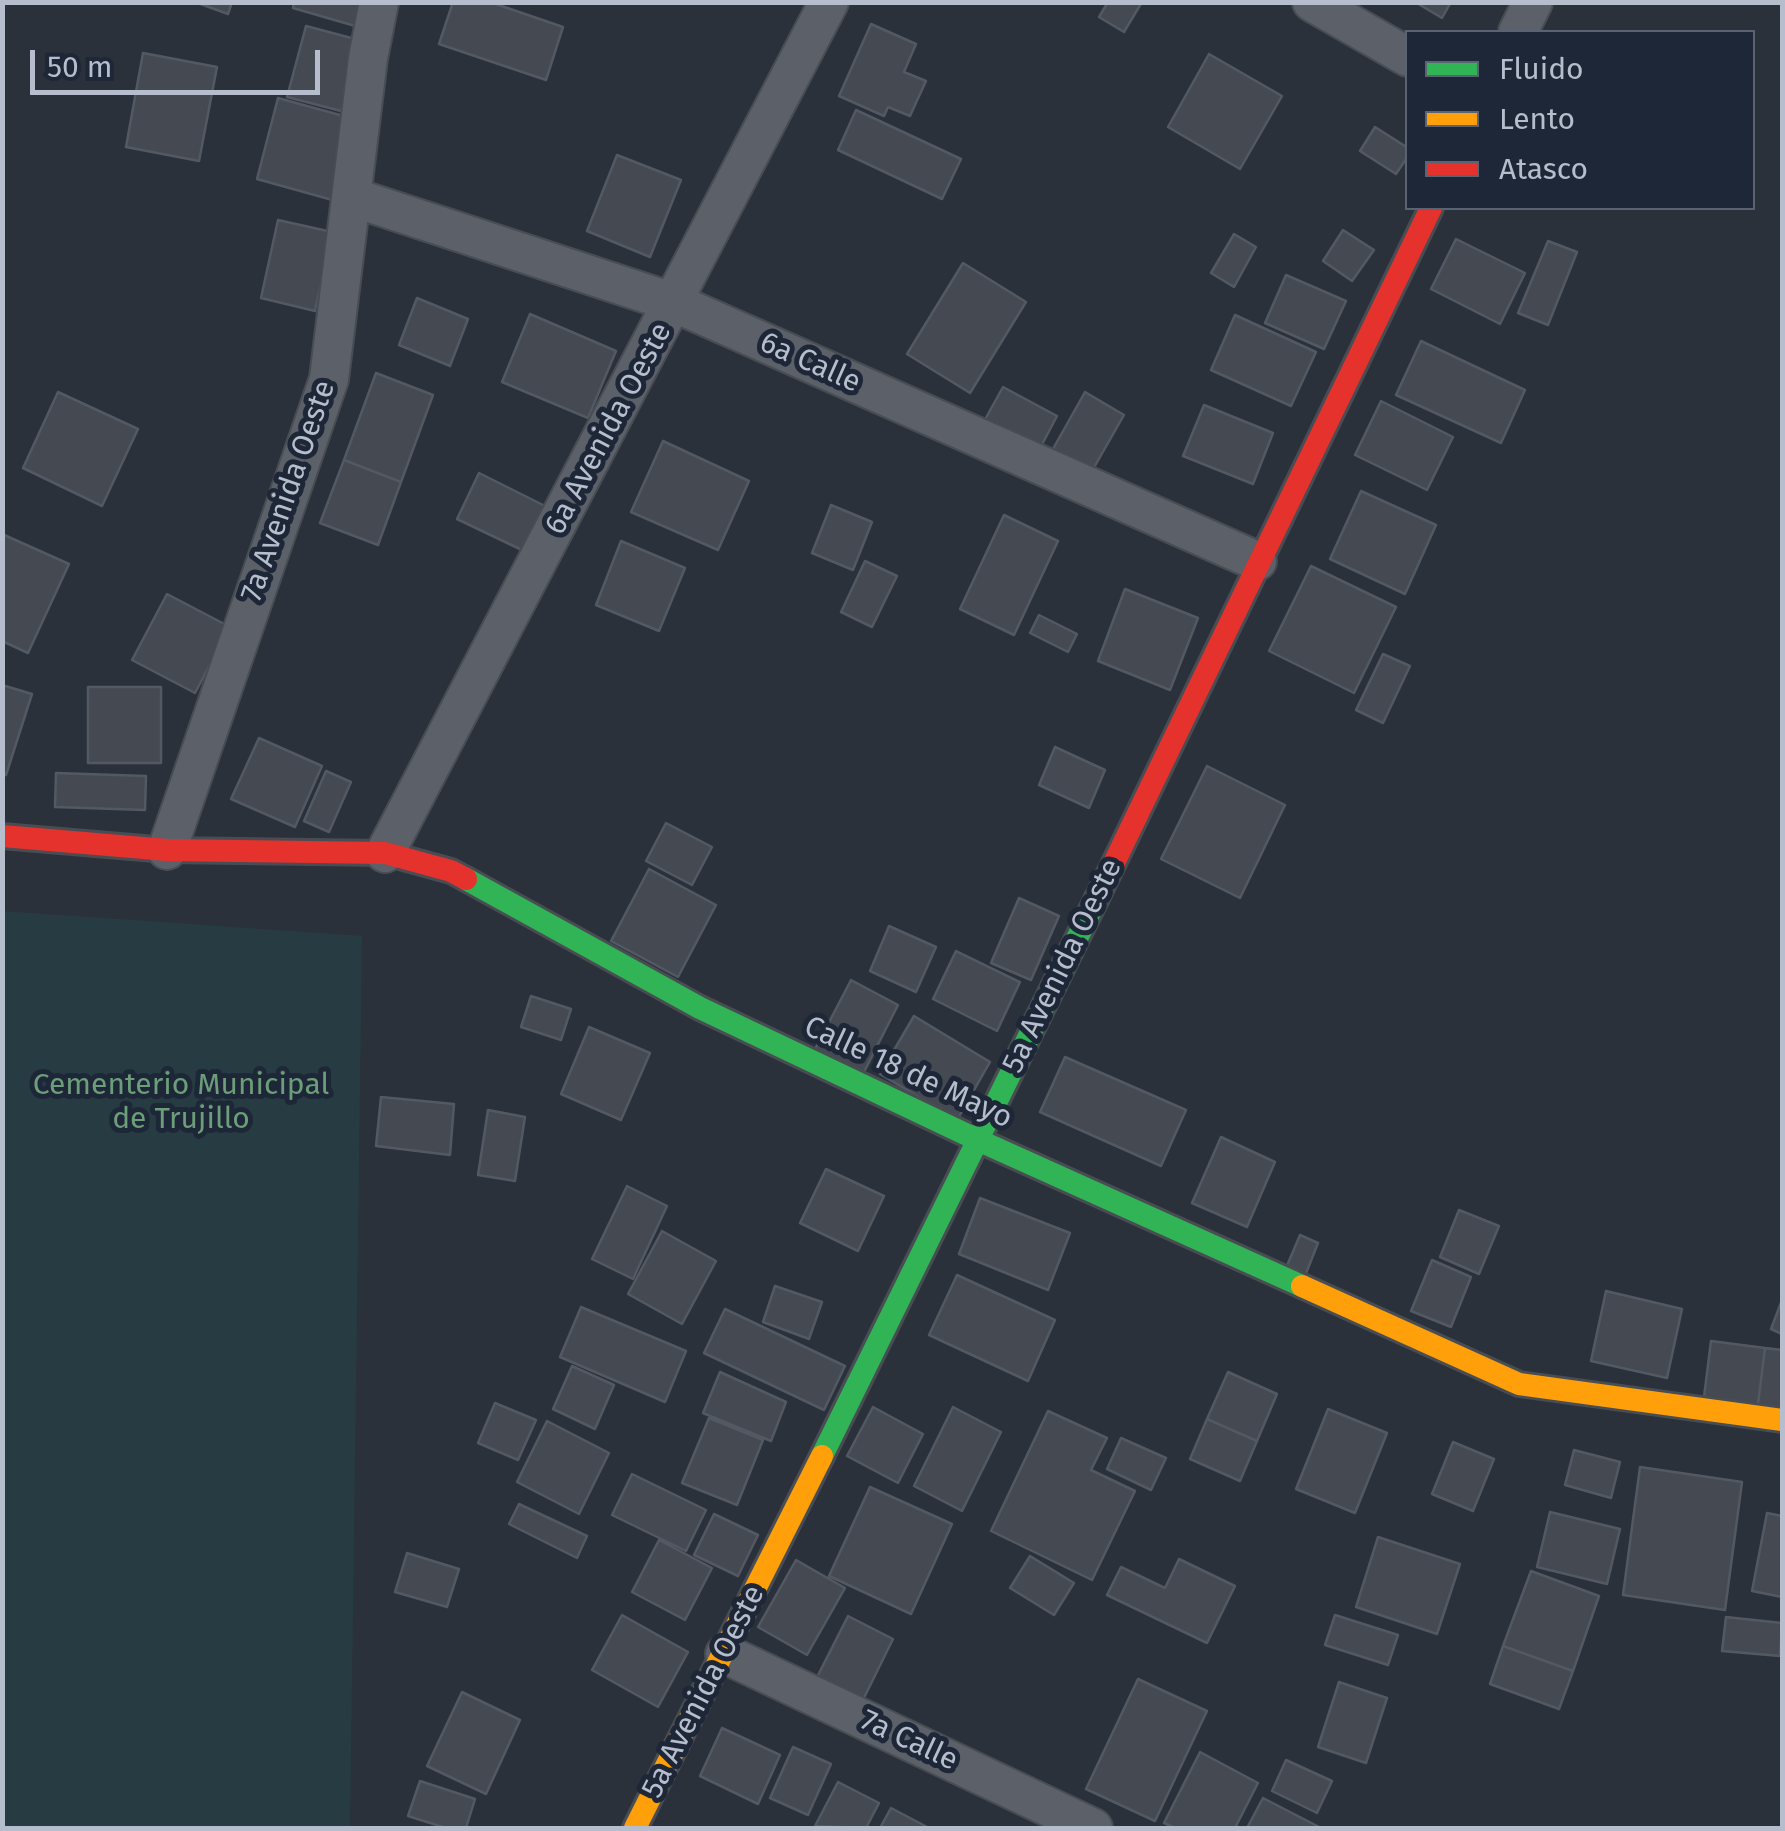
<!DOCTYPE html>
<html>
<head>
<meta charset="utf-8">
<style>
  body { margin:0 }
  #map { position:relative; width:1785px; height:1831px; overflow:hidden; background:#2b313b; font-family:"Fira Sans",sans-serif }
  canvas { display:block }
  .frame { position:absolute; inset:0; border:5px solid #b6bdcc; pointer-events:none }
  .legend { position:absolute; left:1405px; top:30px; width:350px; height:180px; box-sizing:border-box; background:#1d2737; border:2px solid #5a6373; margin:0; padding:12px 18px; list-style:none; font-size:30px; color:#b6bdcc }
  .legend li { display:flex; align-items:center; gap:20px; height:50px }
  .legend b { width:50px; border:2px solid #5a6373 }
  .scale { position:absolute; left:30px; top:50px; width:290px; height:45px; box-sizing:border-box; border:5px solid #b6bdcc; border-top:0; padding-left:12px; font-size:30px; line-height:35px; white-space:nowrap; color:#b6bdcc; -webkit-text-stroke:8px #1d2737; paint-order:stroke }
</style>
</head>
<body>
<div id="map">
<canvas width="1785" height="1831"></canvas>
<div class="frame"></div>
<ul class="legend">
<li><b style="height:12px;background:#30b455"></b>Fluido</li>
<li><b style="height:12px;background:#ff9f0a"></b>Lento</li>
<li><b style="height:12px;background:#e5322d"></b>Atasco</li>
</ul>
<div class="scale">50 m</div>
</div>
<script>
const g = document.querySelector('canvas').getContext('2d');
g.lineJoin = 'round';
function fillPath(path, color) {
  g.fillStyle = color;
  g.fill(path, 'evenodd');
}
function shape(rows) {
  const path = new Path2D();
  for (const r of rows) {
    path.moveTo(r[0], r[1]);
    for (let i = 2; i < r.length; i += 2) path.lineTo(r[i], r[i + 1]);
  }
  return path;
}
function trace(path, color, width, dash) {
  g.strokeStyle = color;
  g.lineWidth = width;
  g.lineCap = dash ? 'butt' : 'round';
  g.setLineDash(dash || []);
  g.stroke(path);
}
function write(font, color, halo, rows, align = 'center') {
  g.font = font + ' "Fira Sans",sans-serif';
  g.lineWidth = 10;
  g.setLineDash([]);
  g.textBaseline = 'middle';
  g.strokeStyle = halo;
  g.fillStyle = color;
  for (const [text, x, y, turn = 0] of rows) {
    g.save();
    g.translate(x, y);
    g.rotate((+turn || 0) * Math.PI / 180);
    g.textAlign = isNaN(turn) ? turn : align;
    if (halo) g.strokeText(text, 0, 0);
    g.fillText(text, 0, 0);
    g.restore();
  }
}
fillPath(shape([
  [2,911,362,936,350,1828,3,1828]
]), '#273c42');
const building = shape([
  [195,2,232,2,228,14,195,2],
  [294,2,369,2,362,28,293,8,294,2],
  [453,2,490,2,563,27,546,80,439,44,453,2],
  [1108,2,1142,2,1124,32,1099,17,1108,2],
  [1415,2,1451,2,1442,18,1415,2],
  [871,24,916,44,904,72,926,81,910,116,888,107,884,116,839,96,871,24],
  [306,26,359,40,341,111,287,97,306,26],
  [143,53,217,67,199,161,126,147,143,53],
  [1209,54,1282,96,1240,169,1168,127,1209,54],
  [278,98,358,120,336,201,257,179,278,98],
  [856,110,961,159,942,199,838,150,856,110],
  [1375,127,1408,148,1408,156,1396,174,1360,151,1375,127],
  [617,155,681,180,650,257,587,231,617,155],
  [278,220,332,232,315,311,261,298,278,220],
  [1343,230,1374,250,1352,281,1323,261,1343,230],
  [1234,234,1256,247,1234,287,1211,273,1234,234],
  [1456,239,1525,273,1500,324,1431,289,1456,239],
  [1548,241,1577,252,1548,325,1518,313,1548,241],
  [963,263,1026,302,970,393,907,354,963,263],
  [1286,275,1346,301,1324,349,1265,323,1286,275],
  [417,298,468,319,450,366,399,345,417,298],
  [530,314,616,351,588,418,502,382,530,314],
  [1235,315,1316,352,1291,406,1211,370,1235,315],
  [1421,341,1525,390,1501,443,1396,395,1421,341],
  [376,373,433,395,401,482,344,460,376,373],
  [1003,387,1057,416,1037,454,982,425,1003,387],
  [58,392,138,429,102,506,23,468,58,392],
  [1085,392,1124,415,1088,478,1049,456,1085,392],
  [1381,401,1453,437,1427,490,1355,455,1381,401],
  [1204,405,1273,433,1253,484,1183,456,1204,405],
  [663,441,749,481,718,550,631,512,663,441],
  [344,460,401,482,378,545,320,523,344,460],
  [479,473,545,506,524,551,457,519,479,473],
  [1361,491,1436,525,1405,594,1330,559,1361,491],
  [831,505,872,522,853,570,812,553,831,505],
  [1004,515,1058,541,1014,635,960,609,1004,515],
  [2,534,69,564,28,653,2,641,2,534],
  [621,541,685,568,659,631,596,605,621,541],
  [865,561,897,576,872,627,841,612,865,561],
  [1311,566,1396,607,1354,693,1269,651,1311,566],
  [1125,589,1198,618,1170,690,1098,661,1125,589],
  [167,594,230,627,195,693,132,660,167,594],
  [1039,615,1077,634,1068,652,1030,633,1039,615],
  [1383,654,1410,666,1383,723,1356,710,1383,654],
  [2,685,32,694,6,775,2,774,2,685],
  [88,687,161,687,161,763,88,763,88,687],
  [259,738,322,766,295,827,231,799,259,738],
  [1055,747,1105,770,1089,808,1039,785,1055,747],
  [1207,766,1285,805,1240,898,1161,859,1207,766],
  [326,771,351,782,329,832,304,821,326,771],
  [56,773,146,776,145,810,55,807,56,773],
  [666,823,712,847,692,885,646,861,666,823],
  [649,869,716,905,678,977,611,941,649,869],
  [1019,898,1059,916,1031,980,991,963,1019,898],
  [889,926,936,947,916,992,870,971,889,926],
  [956,951,1020,982,997,1031,933,999,956,951],
  [851,980,898,1005,862,1076,814,1051,851,980],
  [531,996,571,1009,561,1040,521,1027,531,996],
  [914,1016,990,1062,957,1120,880,1074,914,1016],
  [589,1027,650,1053,621,1120,561,1094,589,1027],
  [1065,1057,1186,1110,1161,1166,1040,1112,1065,1057],
  [381,1097,454,1104,450,1155,376,1146,381,1097],
  [488,1110,525,1117,515,1181,478,1175,488,1110],
  [1221,1137,1275,1162,1247,1227,1192,1203,1221,1137],
  [826,1169,884,1196,858,1251,800,1223,826,1169],
  [627,1186,667,1206,633,1279,592,1259,627,1186],
  [980,1198,1070,1233,1048,1290,959,1254,980,1198],
  [1459,1210,1499,1226,1479,1274,1440,1257,1459,1210],
  [662,1231,716,1261,682,1324,628,1294,662,1231],
  [1300,1235,1318,1243,1305,1276,1286,1268,1300,1235],
  [1432,1260,1471,1277,1451,1327,1411,1311,1432,1260],
  [957,1275,1055,1320,1028,1381,929,1335,957,1275],
  [775,1286,822,1302,809,1339,763,1322,775,1286],
  [1606,1291,1682,1309,1667,1378,1591,1361,1606,1291],
  [1782,1300,1782,1334,1771,1329,1782,1300],
  [581,1307,686,1351,665,1402,560,1357,581,1307],
  [725,1309,845,1366,824,1410,704,1353,725,1309],
  [1711,1341,1765,1348,1757,1412,1703,1405,1711,1341],
  [1765,1348,1782,1350,1782,1415,1757,1412,1765,1348],
  [572,1366,614,1385,595,1429,553,1409,572,1366],
  [720,1372,786,1402,771,1441,703,1413,720,1372],
  [1228,1372,1277,1394,1257,1441,1207,1419,1228,1372],
  [495,1403,536,1420,518,1460,478,1443,495,1403],
  [873,1407,923,1434,898,1483,847,1456,873,1407],
  [953,1407,1001,1432,962,1511,914,1486,953,1407],
  [1328,1409,1387,1433,1355,1513,1296,1489,1328,1409],
  [1048,1411,1107,1438,1091,1470,1135,1491,1092,1580,991,1531,1048,1411],
  [709,1418,763,1440,737,1505,682,1483,709,1418],
  [1207,1419,1257,1441,1240,1481,1190,1459,1207,1419],
  [547,1421,609,1453,579,1514,517,1482,547,1421],
  [1121,1438,1166,1458,1151,1490,1107,1469,1121,1438],
  [1453,1442,1494,1459,1473,1511,1432,1494,1453,1442],
  [1574,1450,1620,1462,1611,1498,1565,1485,1574,1450],
  [1640,1467,1742,1482,1725,1610,1623,1595,1640,1467],
  [632,1474,706,1510,686,1551,612,1515,632,1474],
  [870,1487,952,1524,911,1614,829,1576,870,1487],
  [519,1504,587,1536,577,1558,509,1524,519,1504],
  [1550,1512,1620,1529,1607,1584,1537,1567,1550,1512],
  [1767,1513,1782,1516,1782,1597,1752,1591,1767,1513],
  [714,1514,758,1535,738,1576,694,1555,714,1514],
  [1378,1537,1460,1564,1437,1634,1356,1607,1378,1537],
  [659,1540,712,1568,685,1620,632,1592,659,1540],
  [407,1553,459,1569,447,1607,395,1592,407,1553],
  [1030,1556,1074,1583,1054,1615,1010,1588,1030,1556],
  [1179,1559,1235,1586,1207,1643,1107,1595,1121,1567,1165,1588,1179,1559],
  [796,1560,845,1588,807,1655,758,1627,796,1560],
  [1531,1571,1599,1596,1573,1671,1503,1646,1531,1571],
  [622,1615,688,1652,658,1707,592,1670,622,1615],
  [1335,1615,1398,1635,1388,1665,1325,1645,1335,1615],
  [848,1616,893,1639,857,1712,811,1689,848,1616],
  [1726,1617,1782,1623,1780,1656,1722,1651,1726,1617],
  [1503,1646,1573,1671,1559,1709,1490,1684,1503,1646],
  [1138,1679,1207,1711,1155,1821,1086,1789,1138,1679],
  [1339,1682,1387,1698,1366,1763,1318,1747,1339,1682],
  [462,1692,520,1720,486,1794,427,1766,462,1692],
  [722,1728,780,1755,758,1804,700,1776,722,1728],
  [793,1747,831,1764,808,1815,770,1798,793,1747],
  [1200,1752,1258,1783,1235,1828,1175,1828,1164,1823,1200,1752],
  [1286,1760,1332,1781,1317,1813,1272,1791,1286,1760],
  [420,1781,475,1799,466,1828,446,1828,408,1816,420,1781],
  [838,1782,879,1803,866,1828,815,1826,838,1782],
  [1263,1798,1321,1828,1247,1828,1263,1798],
  [891,1808,929,1828,880,1828,891,1808]
]);
fillPath(building, '#444952');
trace(building, '#535963', 2.5);
const street = shape([
  [1312,2,1408,57],
  [1518,32,1533,2],
  [352,197,675,303,1257,561],
  [167,850,329,379,368,58,379,2],
  [385,853,829,2],
  [725,1654,1093,1828]
]);
const fast = shape([
  [466,879,700,1008,980,1141,1302,1286],
  [822,1456,1097,898]
]);
const slow = shape([
  [1302,1286,1519,1384,1782,1420],
  [635,1828,822,1456]
]);
const jam = shape([
  [2,836,167,850,385,853,451,871,466,879],
  [1097,898,1431,208]
]);
trace(street, '#484c53', 42);
trace(fast, '#484c53', 28);
trace(slow, '#484c53', 28);
trace(jam, '#484c53', 28);
trace(street, '#5c6069', 38);
trace(fast, '#30b455', 22);
trace(slow, '#ff9f0a', 22);
trace(jam, '#e5322d', 22);
write('30px', '#b6bdcc', '#1d2737', [
  ["6a Calle",810,363,24],
  ["6a Avenida Oeste",609,429,-62],
  ["7a Avenida Oeste",289,491,-71],
  ["5a Avenida Oeste",1063,966,-64],
  ["Calle 18 de Mayo",908,1073,25],
  ["5a Avenida Oeste",704,1692,-63],
  ["7a Calle",909,1741,25]
]);
write('30px', '#6b9e79', '#1d2737', [
  ["Cementerio Municipal",181,1086],
  ["de Trujillo",181,1120]
]);
</script>
</body>
</html>
